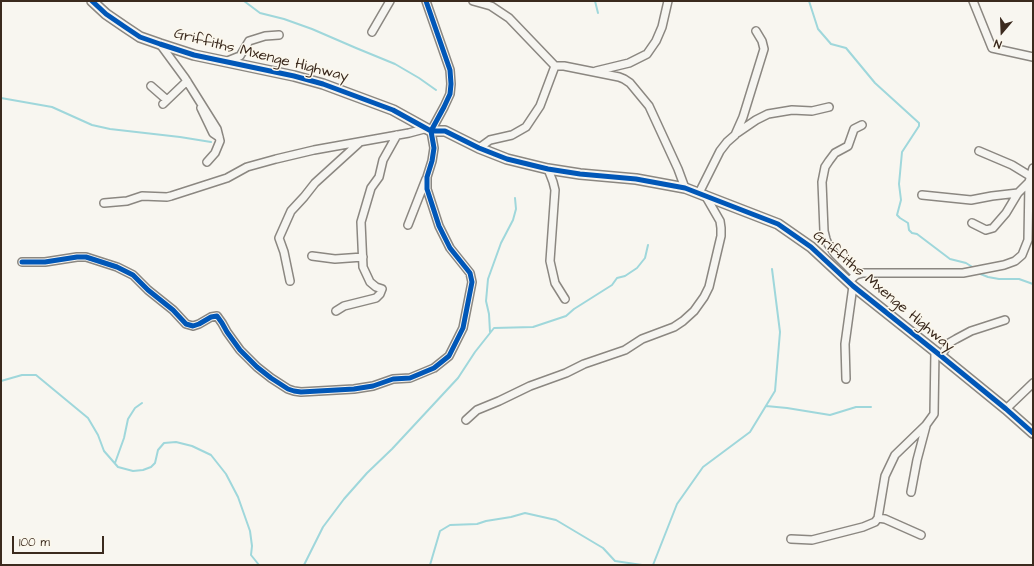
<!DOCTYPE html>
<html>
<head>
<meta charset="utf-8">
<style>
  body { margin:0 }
  #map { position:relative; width:1034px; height:566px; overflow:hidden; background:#f8f6f0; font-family:"Architects Daughter",sans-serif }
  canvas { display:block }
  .frame { position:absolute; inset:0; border:2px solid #3b2a1e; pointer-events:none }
  .north { position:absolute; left:982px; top:12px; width:40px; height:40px; -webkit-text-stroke:3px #fbf7ec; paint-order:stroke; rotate:199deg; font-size:11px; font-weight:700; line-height:16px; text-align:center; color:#3b2a1e }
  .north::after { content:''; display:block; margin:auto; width:14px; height:18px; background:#3b2a1e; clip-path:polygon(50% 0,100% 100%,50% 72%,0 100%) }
  .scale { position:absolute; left:12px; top:536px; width:92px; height:18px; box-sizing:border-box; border:2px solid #3b2a1e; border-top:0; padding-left:5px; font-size:12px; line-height:14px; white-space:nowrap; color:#3b2a1e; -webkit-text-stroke:3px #fbf7ec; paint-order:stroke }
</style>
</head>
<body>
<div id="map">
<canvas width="1034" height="566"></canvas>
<div class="frame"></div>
<div class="north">N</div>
<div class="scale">100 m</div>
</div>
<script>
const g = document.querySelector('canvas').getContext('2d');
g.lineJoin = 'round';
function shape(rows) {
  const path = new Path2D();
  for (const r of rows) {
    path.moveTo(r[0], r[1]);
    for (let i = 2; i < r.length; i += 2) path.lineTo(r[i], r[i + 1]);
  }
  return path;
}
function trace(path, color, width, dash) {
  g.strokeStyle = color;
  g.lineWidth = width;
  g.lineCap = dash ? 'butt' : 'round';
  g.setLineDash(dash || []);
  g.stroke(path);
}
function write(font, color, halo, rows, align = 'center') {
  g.font = font + ' "Architects Daughter",sans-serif';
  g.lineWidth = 3;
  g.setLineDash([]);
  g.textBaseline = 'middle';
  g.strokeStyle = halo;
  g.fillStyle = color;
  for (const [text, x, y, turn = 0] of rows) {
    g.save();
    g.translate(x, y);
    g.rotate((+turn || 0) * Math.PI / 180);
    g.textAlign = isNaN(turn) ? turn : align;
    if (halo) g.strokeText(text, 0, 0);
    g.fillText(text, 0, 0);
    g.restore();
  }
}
trace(shape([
  [244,1,260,13,284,19,312,29,356,48,395,64,419,78,436,90],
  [595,1,598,13],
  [809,1,818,29,831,44,846,48,875,83,919,123,919,126,902,152,899,184,901,200,897,215,900,218,908,223,909,230,912,233,917,234,950,259,966,263,974,268],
  [1,98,52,107,92,125,110,129,180,137,211,142],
  [978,273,988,277,999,279,1019,279,1033,284],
  [490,332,489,314,486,301,488,279,501,243,513,220,516,209,515,198],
  [1,381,22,375,36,375,88,418,98,435,104,451,118,467,133,471,143,470,151,467,155,463,158,450,164,443,176,442,192,446,211,455,226,474,238,497,250,531,252,546,251,555,259,565],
  [766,406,787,408,830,415,856,407,871,407],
  [115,463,124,438,128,419,135,408,142,403],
  [304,565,323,527,344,499,367,473,392,449,458,378,475,352,494,328,533,327,566,316,574,309,612,285,617,278,625,276,637,268,645,258,648,245],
  [430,565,440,531,450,525,477,524,486,521,511,517,525,513,556,520,603,548,615,561,642,565],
  [653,565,677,504,703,467,750,432,775,391,780,332,772,269]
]), '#9fd7db', 2);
const minor = shape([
  [473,1,491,6,509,18,555,66,564,66,619,77,624,79,630,83,649,106,678,169,685,188],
  [973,1,992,48,1033,57],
  [372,32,390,1],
  [160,44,185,78,217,129,220,141,215,153,207,162],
  [225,62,240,56,249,41,265,36,279,35],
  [596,71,629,63,647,54,656,41,662,27,668,1],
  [151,86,167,100],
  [163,104,187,81],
  [201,108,213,133,219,137],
  [737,133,756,120,768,114,792,110,812,111,829,107],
  [479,148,490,140,512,135,526,127,540,106,555,66],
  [979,151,1012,165,1030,176],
  [548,169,553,182,555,190,550,261,555,283,565,299],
  [699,193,720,151,727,142,735,135,743,117,764,49,762,41,756,31],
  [922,195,971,200,992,196,1018,193],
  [104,203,127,201,142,196,167,197,171,196,227,178,247,167,276,159,314,150,409,133,424,129,429,130],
  [972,223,986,230,993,228,1006,213,1018,193,1029,182],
  [408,225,426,179],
  [312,256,335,259,363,257],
  [22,262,45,262,77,257,86,257,117,267,133,275,148,290,173,310,186,324,193,326,199,324,211,317,217,316,222,323,227,332,240,350,257,367,271,378,288,389,294,391,301,392,354,389,373,386,393,379,410,378,434,368,449,356,463,328,472,282,470,273,450,248,439,226,427,189,427,177,432,161,434,148,431,131,444,107,450,94,451,84,450,70,426,1],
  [856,275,835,254,828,244,826,239,824,231,822,182,825,167,829,161,835,153,848,146,854,129,862,125],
  [290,281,284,252,279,238,291,211,304,197,315,183,359,143],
  [848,282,856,275,863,273,963,273,1004,265,1015,261,1022,255,1028,240,1029,182,1033,168],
  [336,311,344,306,376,298,380,294,382,289,376,287,370,282,363,267,361,222,371,188,379,177,383,160,397,135],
  [941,356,949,343,956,339,971,331,1005,320],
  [846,379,845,344,853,286],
  [1006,409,1033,383],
  [466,420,477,410,499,401,530,386,566,373,584,364,625,350,642,339,674,327,683,321,694,311,704,297,709,287,721,236,721,228,720,221,705,195],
  [911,492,917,460,926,426],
  [878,518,885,519,921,535],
  [791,539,812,540,863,527,875,522,878,518,885,476,895,455,926,425,934,414,935,351]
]);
const tertiary = shape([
  [92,1,106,14,125,27,140,37,160,44,194,55,294,76,323,84,393,110,431,131,445,131,479,148,507,159,548,169,580,174,636,179,685,188,778,224,811,247,853,286,941,356,1006,409,1033,433]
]);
trace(minor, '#8b8781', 10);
trace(tertiary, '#8b8781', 12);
trace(minor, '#f6f5f1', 7);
trace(tertiary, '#f6f5f1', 9);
trace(shape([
  [92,1,106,14,125,27,140,37,160,44,194,55,294,76,323,84,393,110,431,131,445,131,479,148,507,159,548,169,580,174,636,179,685,188,778,224,811,247,853,286,941,356,1006,409,1033,433],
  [22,262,45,262,77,257,86,257,117,267,133,275,148,290,173,310,186,324,193,326,199,324,211,317,217,316,222,323,227,332,240,350,257,367,271,378,288,389,294,391,301,392,354,389,373,386,393,379,410,378,434,368,449,356,463,328,472,282,470,273,450,248,439,226,427,189,427,177,432,161,434,148,431,131,444,107,450,94,451,84,450,70,426,1]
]), '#0057b8', 5);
write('15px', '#3b2a1e', '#fbf7ec', [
  ["Griffiths Mxenge Highway",261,56,14],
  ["Griffiths Mxenge Highway",883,292,40]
]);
</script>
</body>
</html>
